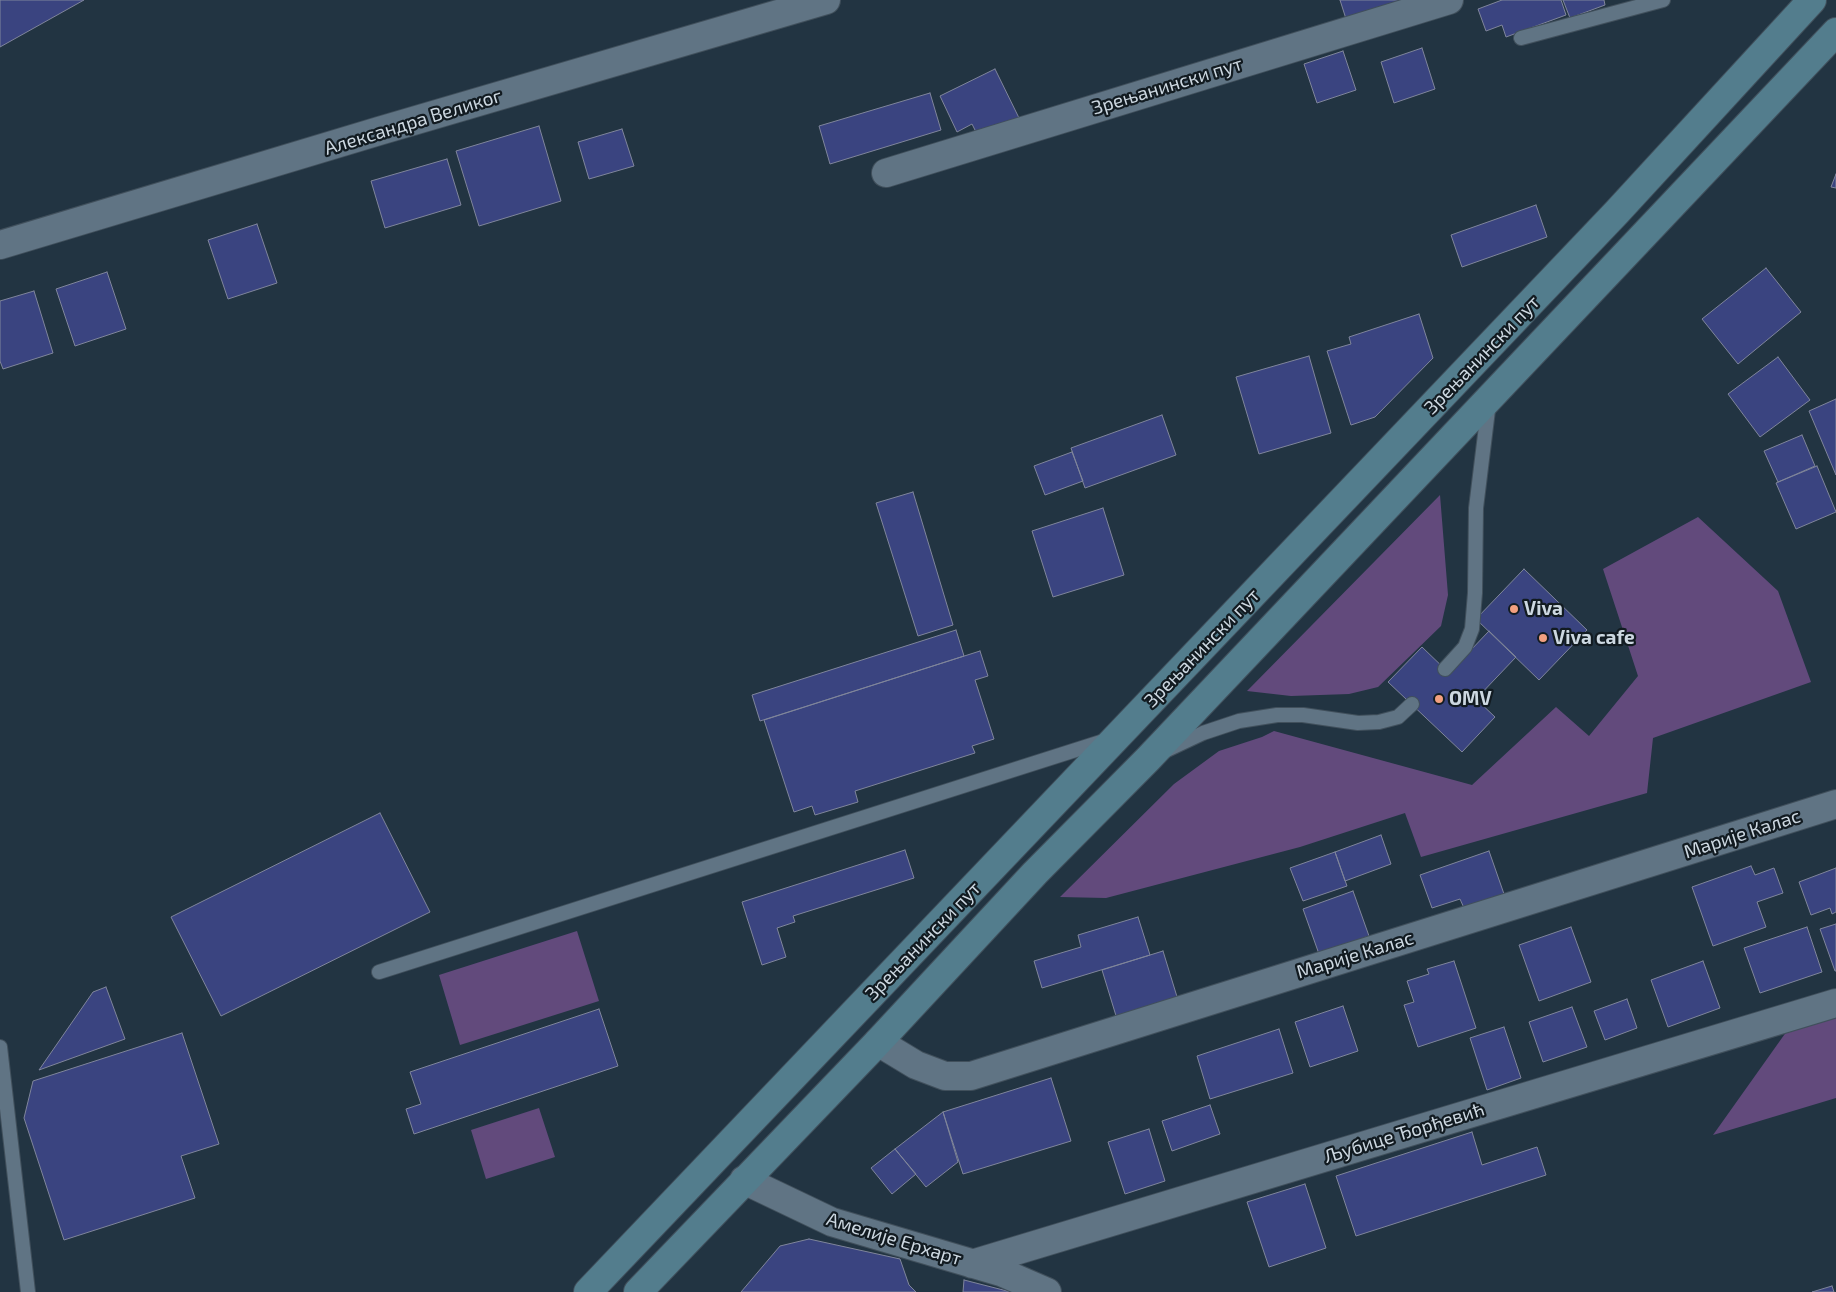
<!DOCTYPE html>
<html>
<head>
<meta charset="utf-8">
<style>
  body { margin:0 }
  canvas { display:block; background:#223442 }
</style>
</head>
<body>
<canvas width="1836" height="1292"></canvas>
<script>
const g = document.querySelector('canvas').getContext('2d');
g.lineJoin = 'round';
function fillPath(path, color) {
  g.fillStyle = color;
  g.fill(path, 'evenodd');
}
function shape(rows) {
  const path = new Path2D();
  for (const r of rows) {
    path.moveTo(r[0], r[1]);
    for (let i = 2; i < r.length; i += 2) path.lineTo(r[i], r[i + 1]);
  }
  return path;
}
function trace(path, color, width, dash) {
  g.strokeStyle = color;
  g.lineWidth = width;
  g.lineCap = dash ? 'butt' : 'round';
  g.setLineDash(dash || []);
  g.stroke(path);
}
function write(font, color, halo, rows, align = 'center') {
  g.font = font + ' "Exo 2",sans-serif';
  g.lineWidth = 4.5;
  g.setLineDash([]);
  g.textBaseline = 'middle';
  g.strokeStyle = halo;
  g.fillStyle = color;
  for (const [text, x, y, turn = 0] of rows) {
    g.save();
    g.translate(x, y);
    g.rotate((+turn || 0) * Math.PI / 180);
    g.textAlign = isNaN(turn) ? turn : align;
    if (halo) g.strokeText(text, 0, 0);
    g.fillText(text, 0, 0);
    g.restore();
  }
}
fillPath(shape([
  [1440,495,1448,595,1441,626,1378,687,1349,694,1291,696,1247,691],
  [1698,517,1778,591,1811,682,1653,738,1647,793,1421,857,1405,813,1300,847,1106,898,1060,897,1174,784,1219,751,1262,737,1274,731,1472,785,1556,707,1589,736,1638,676,1603,569],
  [577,931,599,1001,460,1045,439,975],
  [1836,1003,1836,1098,1713,1135,1799,1014],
  [539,1108,555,1157,486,1179,471,1130]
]), '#624a7c');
const building = shape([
  [0,0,84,0,0,47,0,0],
  [1340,0,1400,0,1401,3,1347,22,1340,0],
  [1502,0,1561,0,1566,15,1506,37,1502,25,1486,31,1478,9,1502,0],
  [1563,0,1604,0,1605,5,1570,18,1563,0],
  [1422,48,1435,89,1394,103,1381,62,1422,48],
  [1343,51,1356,90,1317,103,1304,64,1343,51],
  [995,69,1021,122,981,142,972,124,957,132,940,96,995,69],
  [930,93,941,130,830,164,819,126,930,93],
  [539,126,561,201,479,226,456,151,539,126],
  [622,129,634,166,589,179,578,142,622,129],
  [447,159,461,205,385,228,371,181,447,159],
  [1836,174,1836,188,1831,187,1836,174],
  [1536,205,1547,237,1462,267,1451,235,1536,205],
  [257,224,277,283,228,299,208,240,257,224],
  [1766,268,1801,312,1738,364,1702,319,1766,268],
  [107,272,126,329,75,346,56,289,107,272],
  [34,291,53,353,3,369,0,361,0,301,34,291],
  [1419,314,1433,358,1375,417,1351,425,1327,351,1351,344,1349,337,1419,314],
  [1309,356,1331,433,1259,454,1236,377,1309,356],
  [1778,357,1810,400,1760,437,1728,394,1778,357],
  [1836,399,1836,475,1809,411,1836,399],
  [1162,415,1176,455,1085,488,1071,448,1162,415],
  [1802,435,1815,466,1778,482,1764,451,1802,435],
  [1072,452,1083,481,1045,495,1034,466,1072,452],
  [1817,466,1836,512,1796,529,1776,483,1817,466],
  [913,492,953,625,918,636,876,503,913,492],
  [1103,508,1124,575,1053,597,1032,531,1103,508],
  [1524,569,1587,630,1539,680,1476,619,1524,569],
  [956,630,964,656,760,721,752,695,956,630],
  [1489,631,1516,657,1476,699,1495,717,1462,752,1388,682,1422,647,1449,673,1489,631],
  [980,651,988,676,975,680,994,739,972,746,975,753,855,791,858,802,815,815,812,806,794,812,764,720,980,651],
  [380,813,430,912,221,1016,171,917,380,813],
  [1381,835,1391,864,1345,881,1335,852,1381,835],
  [905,850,914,878,793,916,795,922,777,928,786,957,762,965,742,902,905,850],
  [1489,851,1504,894,1464,908,1460,899,1432,908,1420,875,1489,851],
  [1335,852,1347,886,1303,901,1290,868,1335,852],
  [1751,866,1755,875,1774,868,1783,893,1757,902,1766,927,1713,946,1692,887,1751,866],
  [1836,868,1836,912,1832,914,1830,908,1811,915,1799,882,1836,868],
  [1353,891,1369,936,1319,954,1303,909,1353,891],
  [1138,917,1150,955,1042,988,1034,961,1081,947,1078,935,1138,917],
  [1836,924,1836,971,1835,971,1820,929,1836,924],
  [1571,927,1591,982,1539,1001,1519,945,1571,927],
  [1807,927,1822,972,1760,993,1744,948,1807,927],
  [1163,951,1178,1000,1117,1019,1102,970,1163,951],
  [1454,961,1476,1028,1418,1047,1404,1005,1414,1002,1407,981,1429,974,1427,969,1454,961],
  [1703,961,1720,1008,1668,1027,1651,980,1703,961],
  [106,987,125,1039,39,1070,93,992,106,987],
  [1627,999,1637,1028,1605,1040,1594,1011,1627,999],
  [1343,1006,1358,1051,1310,1067,1295,1022,1343,1006],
  [1572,1007,1587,1047,1543,1062,1529,1022,1572,1007],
  [599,1009,618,1066,414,1134,406,1109,421,1104,410,1072,599,1009],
  [1504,1027,1521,1078,1487,1090,1470,1038,1504,1027],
  [1279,1029,1293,1073,1210,1099,1197,1056,1279,1029],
  [182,1033,219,1144,181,1156,195,1198,64,1240,24,1118,33,1081,182,1033],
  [1051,1078,1071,1141,963,1174,943,1112,1051,1078],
  [1210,1105,1220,1134,1172,1151,1162,1121,1210,1105],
  [943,1112,958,1162,926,1187,895,1149,943,1112],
  [1149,1129,1165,1181,1125,1194,1108,1142,1149,1129],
  [1472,1132,1482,1165,1537,1147,1546,1175,1356,1236,1336,1176,1472,1132],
  [895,1149,916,1174,892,1194,871,1168,895,1149],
  [1305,1184,1326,1248,1269,1267,1247,1202,1305,1184],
  [809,1239,900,1259,909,1285,916,1292,741,1292,780,1246,809,1239],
  [964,1280,1011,1292,963,1292,964,1280],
  [1832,1286,1834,1292,1812,1292,1832,1286]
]);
fillPath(building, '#3a4480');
trace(building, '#7f859b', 1);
const service = shape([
  [1521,38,1663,0],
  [1445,669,1465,647,1472,629,1475,593,1476,508,1489,402],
  [1167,750,1203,733,1239,721,1277,715,1303,715,1358,723,1379,722,1398,717,1412,704],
  [379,972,1107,740],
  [0,1047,28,1292]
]);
const minor = shape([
  [886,173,1449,0],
  [0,245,379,131,826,0],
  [878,1042,916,1065,945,1076,971,1076,1836,804],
  [744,1180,832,1222,1001,1272,1047,1292],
  [972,1264,1836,1003]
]);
const secondary = shape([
  [588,1292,1617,212,1812,0],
  [638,1292,878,1042,1035,873,1148,759,1836,32]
]);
trace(service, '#41505c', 16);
trace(minor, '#41505c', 30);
trace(secondary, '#41505c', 30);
trace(service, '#607484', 14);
trace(minor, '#607484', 28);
trace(secondary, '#537d8d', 28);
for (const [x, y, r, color] of [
  [1514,609,5,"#f2a080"],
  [1543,638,5,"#f2a080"],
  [1439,699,5,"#f2a080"]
]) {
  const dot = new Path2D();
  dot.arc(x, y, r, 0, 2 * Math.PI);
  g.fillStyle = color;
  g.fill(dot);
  trace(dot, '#121b21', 2);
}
write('19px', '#cdd8e1', '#121b21', [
  ["Зрењанински пут",1167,86,-17],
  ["Александра Великог",413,122,-17],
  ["Зрењанински пут",1482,355,-46],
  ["Зрењанински пут",1202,648,-46],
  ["Марије Калас",1742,834,-18],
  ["Зрењанински пут",923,941,-46],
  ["Марије Калас",1355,955,-17],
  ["Љубице Ђорђевић",1404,1133,-17],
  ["Амелије Ерхарт",894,1239,17]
]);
write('bold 19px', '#cdd8e1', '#121b21', [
  ["Viva",1524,609],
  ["Viva cafe",1553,638],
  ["OMV",1449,699]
], 'left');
</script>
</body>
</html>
